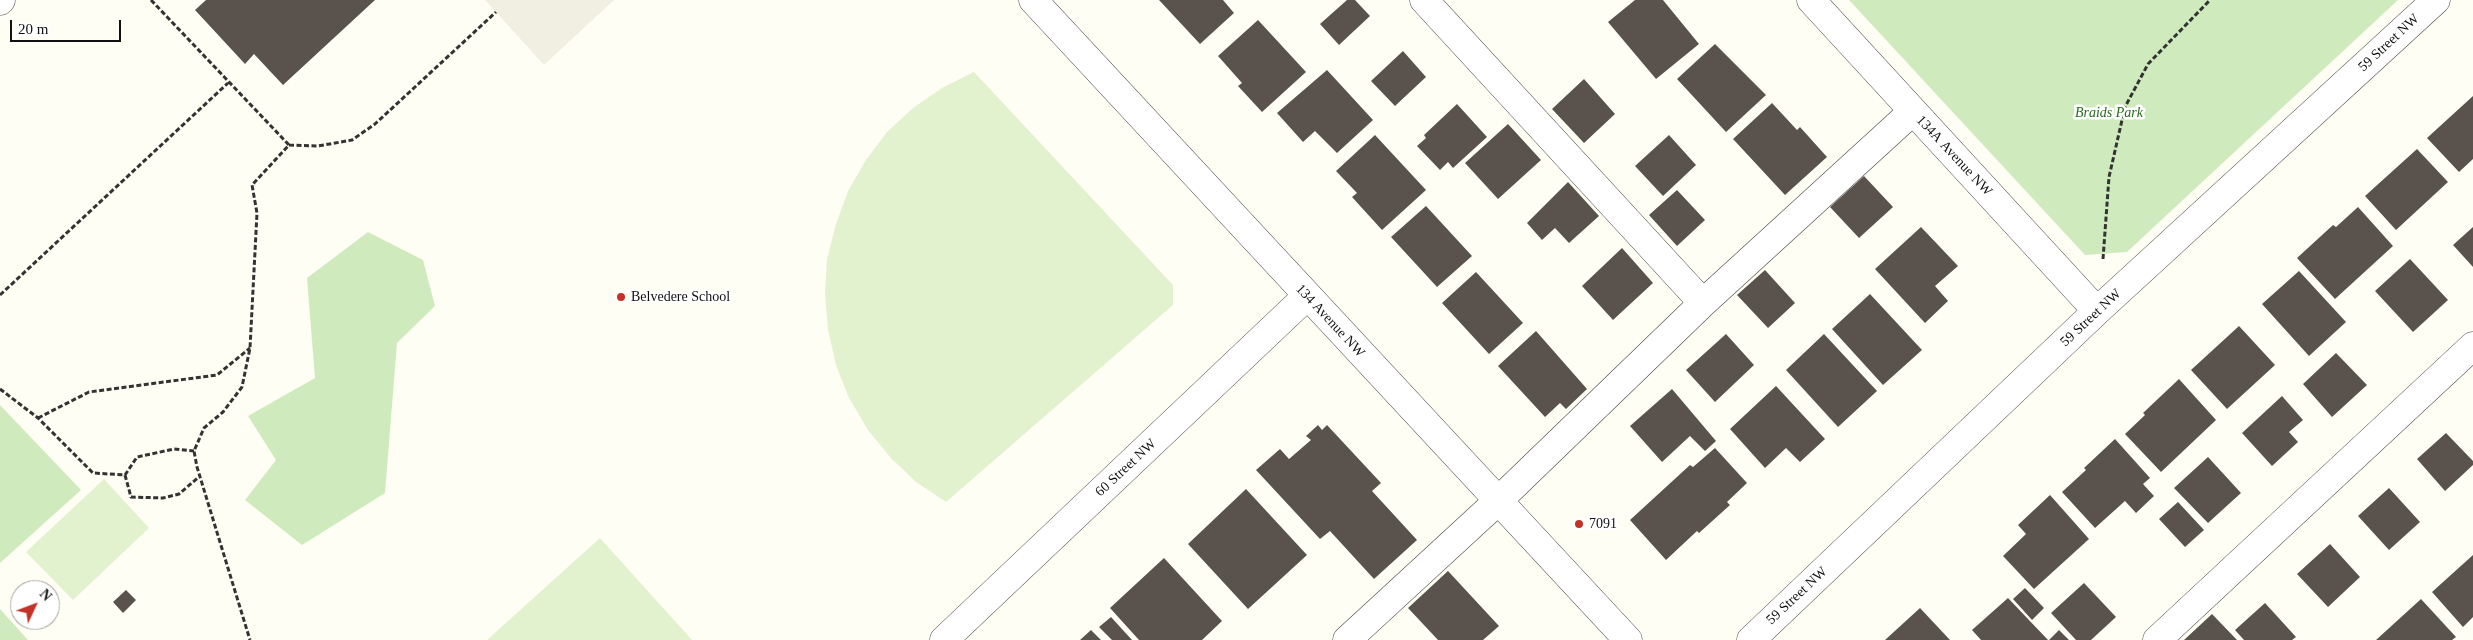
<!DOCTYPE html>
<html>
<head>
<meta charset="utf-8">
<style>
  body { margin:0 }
  #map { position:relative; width:2473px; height:640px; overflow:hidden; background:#fffef4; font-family:"Times New Roman",serif }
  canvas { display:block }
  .north { position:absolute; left:10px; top:580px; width:50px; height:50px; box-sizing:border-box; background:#fff; border:1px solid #a0a0a0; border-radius:50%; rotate:47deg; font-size:14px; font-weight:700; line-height:20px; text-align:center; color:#111 }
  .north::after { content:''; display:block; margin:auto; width:18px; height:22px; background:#c43126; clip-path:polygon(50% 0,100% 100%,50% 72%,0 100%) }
  .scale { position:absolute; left:10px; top:20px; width:111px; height:22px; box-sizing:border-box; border:2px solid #111; border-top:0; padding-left:6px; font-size:15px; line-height:18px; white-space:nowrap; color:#111; -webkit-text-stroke:4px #fff; paint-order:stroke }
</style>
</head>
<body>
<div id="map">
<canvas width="2473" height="640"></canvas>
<div class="north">N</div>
<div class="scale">20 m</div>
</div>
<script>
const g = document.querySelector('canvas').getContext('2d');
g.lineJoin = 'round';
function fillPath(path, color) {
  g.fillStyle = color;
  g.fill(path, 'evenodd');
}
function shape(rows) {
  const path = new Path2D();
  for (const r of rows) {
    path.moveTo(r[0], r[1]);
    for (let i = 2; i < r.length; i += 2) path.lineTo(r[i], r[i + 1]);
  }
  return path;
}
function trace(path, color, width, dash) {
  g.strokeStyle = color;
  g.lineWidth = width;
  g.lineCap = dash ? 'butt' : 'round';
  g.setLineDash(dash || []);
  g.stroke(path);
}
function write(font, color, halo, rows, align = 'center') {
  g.font = font + ' "Times New Roman",serif';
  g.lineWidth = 5;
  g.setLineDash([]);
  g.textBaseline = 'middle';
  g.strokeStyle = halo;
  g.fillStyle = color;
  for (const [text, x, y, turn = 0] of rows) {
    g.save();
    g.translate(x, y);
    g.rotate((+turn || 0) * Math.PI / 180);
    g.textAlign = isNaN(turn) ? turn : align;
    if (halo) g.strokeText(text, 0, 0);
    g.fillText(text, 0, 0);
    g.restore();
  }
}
fillPath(shape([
  [1849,0,2398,0,2127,252,2085,255],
  [368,232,423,260,435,306,397,343,385,493,302,545,245,500,276,460,248,416,315,378,307,278],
  [0,405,81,490,0,563],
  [0,609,28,640,0,640]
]), '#cfebbd');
fillPath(shape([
  [974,72,1173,285,1173,305,946,502,916,482,890,457,868,430,849,398,836,365,828,330,825,294,827,259,836,224,848,191,866,160,887,132,913,108,942,88],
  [104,479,149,528,73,600,26,552],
  [600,538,692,640,487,640]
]), '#e2f2cf');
fillPath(shape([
  [485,0,614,0,544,65]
]), '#f1efe2');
fillPath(shape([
  [206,0,375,0,283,85,254,54,245,64,195,10],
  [1159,0,1223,0,1234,13,1200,44],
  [1347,0,1355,0,1370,16,1339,45,1320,24],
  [1635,0,1663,0,1699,44,1656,79,1608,22],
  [1258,20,1306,72,1262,112,1238,86,1242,83,1218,56],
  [1715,44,1766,95,1726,132,1677,79],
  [1403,51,1426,77,1395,106,1371,81],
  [1327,70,1373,120,1337,153,1315,131,1303,142,1277,113],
  [1584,79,1615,114,1584,143,1552,109],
  [2473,96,2473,159,2459,172,2427,138],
  [1772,103,1797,130,1800,127,1827,157,1785,195,1733,139],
  [1457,104,1487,137,1453,168,1448,162,1440,170,1417,146,1426,138,1424,135],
  [1508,124,1541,160,1498,199,1465,163],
  [1375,135,1426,190,1382,230,1352,197,1357,193,1336,171],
  [1669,135,1696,165,1663,196,1635,166],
  [2417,149,2448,182,2396,230,2365,196],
  [1864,176,1893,207,1859,238,1830,207],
  [1568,182,1599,216,1569,243,1555,228,1542,240,1527,223],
  [1677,190,1705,220,1677,246,1649,215],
  [1426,206,1472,256,1437,287,1391,237],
  [2358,207,2393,246,2335,299,2297,258,2333,225,2336,227],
  [1921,227,1958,266,1935,286,1948,301,1925,323,1875,269],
  [2473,227,2473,267,2453,245],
  [1622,248,1653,283,1613,320,1582,286],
  [2410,259,2448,300,2413,332,2375,291],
  [1765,270,1795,303,1768,328,1737,295],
  [2299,271,2346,322,2309,356,2262,304],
  [1476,272,1523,323,1489,354,1442,303],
  [1870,294,1922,350,1883,385,1832,329],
  [2239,326,2275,365,2227,409,2191,370],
  [1536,331,1587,389,1566,409,1560,403,1545,417,1498,366],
  [1726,334,1754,365,1715,402,1686,370],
  [1824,334,1877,391,1838,427,1786,370],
  [2336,353,2367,385,2332,417,2303,384],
  [2179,379,2216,420,2161,472,2125,434,2145,415,2143,413],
  [1776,386,1825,439,1800,462,1786,448,1765,468,1730,429],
  [1672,389,1716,441,1705,451,1690,436,1662,462,1630,426],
  [2282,396,2303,420,2289,432,2298,442,2272,466,2242,433],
  [1318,425,1322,430,1327,425,1381,483,1372,491,1417,540,1374,579,1330,531,1320,539,1256,470,1280,449,1289,459,1311,440,1306,436],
  [2446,433,2473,461,2473,465,2445,491,2417,459],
  [2115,439,2150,478,2143,484,2154,496,2136,513,2125,501,2095,528,2062,492,2086,470,2084,468],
  [1715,448,1747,483,1727,502,1730,505,1699,533,1697,531,1666,560,1630,520,1690,465,1693,467],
  [2208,457,2241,493,2208,523,2174,488],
  [2389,488,2420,522,2389,550,2358,516],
  [1246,489,1307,555,1248,609,1188,544],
  [2050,495,2089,539,2034,589,2003,556,2026,534,2018,525],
  [2178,502,2204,530,2185,547,2159,519],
  [2330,544,2360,577,2328,607,2297,574],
  [2473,555,2473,617,2463,627,2432,592],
  [1164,558,1222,621,1202,640,1139,640,1110,608],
  [1448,571,1499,626,1483,640,1438,640,1408,608],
  [2084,583,2116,617,2091,640,2076,640,2051,613],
  [2025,588,2044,608,2032,620,2013,599],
  [126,590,136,600,123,613,113,602],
  [2008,598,2048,640,1981,640,1972,630],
  [2421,599,2456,637,2452,640,2376,640],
  [2265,603,2296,637,2292,640,2244,640,2235,630],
  [1920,608,1950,640,1885,640],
  [2212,614,2237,640,2184,640],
  [1111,617,1132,640,1112,640,1099,627],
  [1091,630,1101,640,1080,640],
  [2059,630,2069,640,2049,640]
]), '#5a534d');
const minor = shape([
  [1033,0,1628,640],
  [1424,0,1703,303],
  [1811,0,2097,311],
  [0,1,1,0],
  [944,640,1307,296],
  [1347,640,1499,500,1703,303,1913,111],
  [1751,640,2097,311,2436,0],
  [2157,640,2473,346]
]);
trace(minor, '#444', 29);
trace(shape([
  [151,0,289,145,252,185,257,213,250,348,242,387,223,412,204,428,194,451,197,467,250,640],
  [289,145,318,146,352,140,375,124,496,12],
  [2103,259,2109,177,2125,107,2148,64,2210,0],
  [0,295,228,83],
  [0,389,38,418,93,473,125,475,137,457,174,449,194,451],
  [38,418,89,392,217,375,250,348],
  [125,475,131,497,163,498,179,494,200,476]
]), '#333', 3, [5, 2.5]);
trace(minor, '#fff', 28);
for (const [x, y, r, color] of [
  [621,297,5,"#c43126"],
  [1579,524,5,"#c43126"]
]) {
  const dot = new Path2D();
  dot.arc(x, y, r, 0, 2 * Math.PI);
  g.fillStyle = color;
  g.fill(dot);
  trace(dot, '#fff', 2);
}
write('14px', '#111', '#fff', [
  ["59 Street NW",2389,43,-43],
  ["134A Avenue NW",1954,156,47],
  ["59 Street NW",2091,318,-43],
  ["134 Avenue NW",1330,321,47],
  ["60 Street NW",1126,468,-43],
  ["59 Street NW",1797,596,-43]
]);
write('italic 14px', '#266b1f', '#fff', [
  ["Braids Park",2109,113]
]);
write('14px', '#111', '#fff', [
  ["Belvedere School",631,297],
  ["7091",1589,524]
], 'left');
</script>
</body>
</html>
